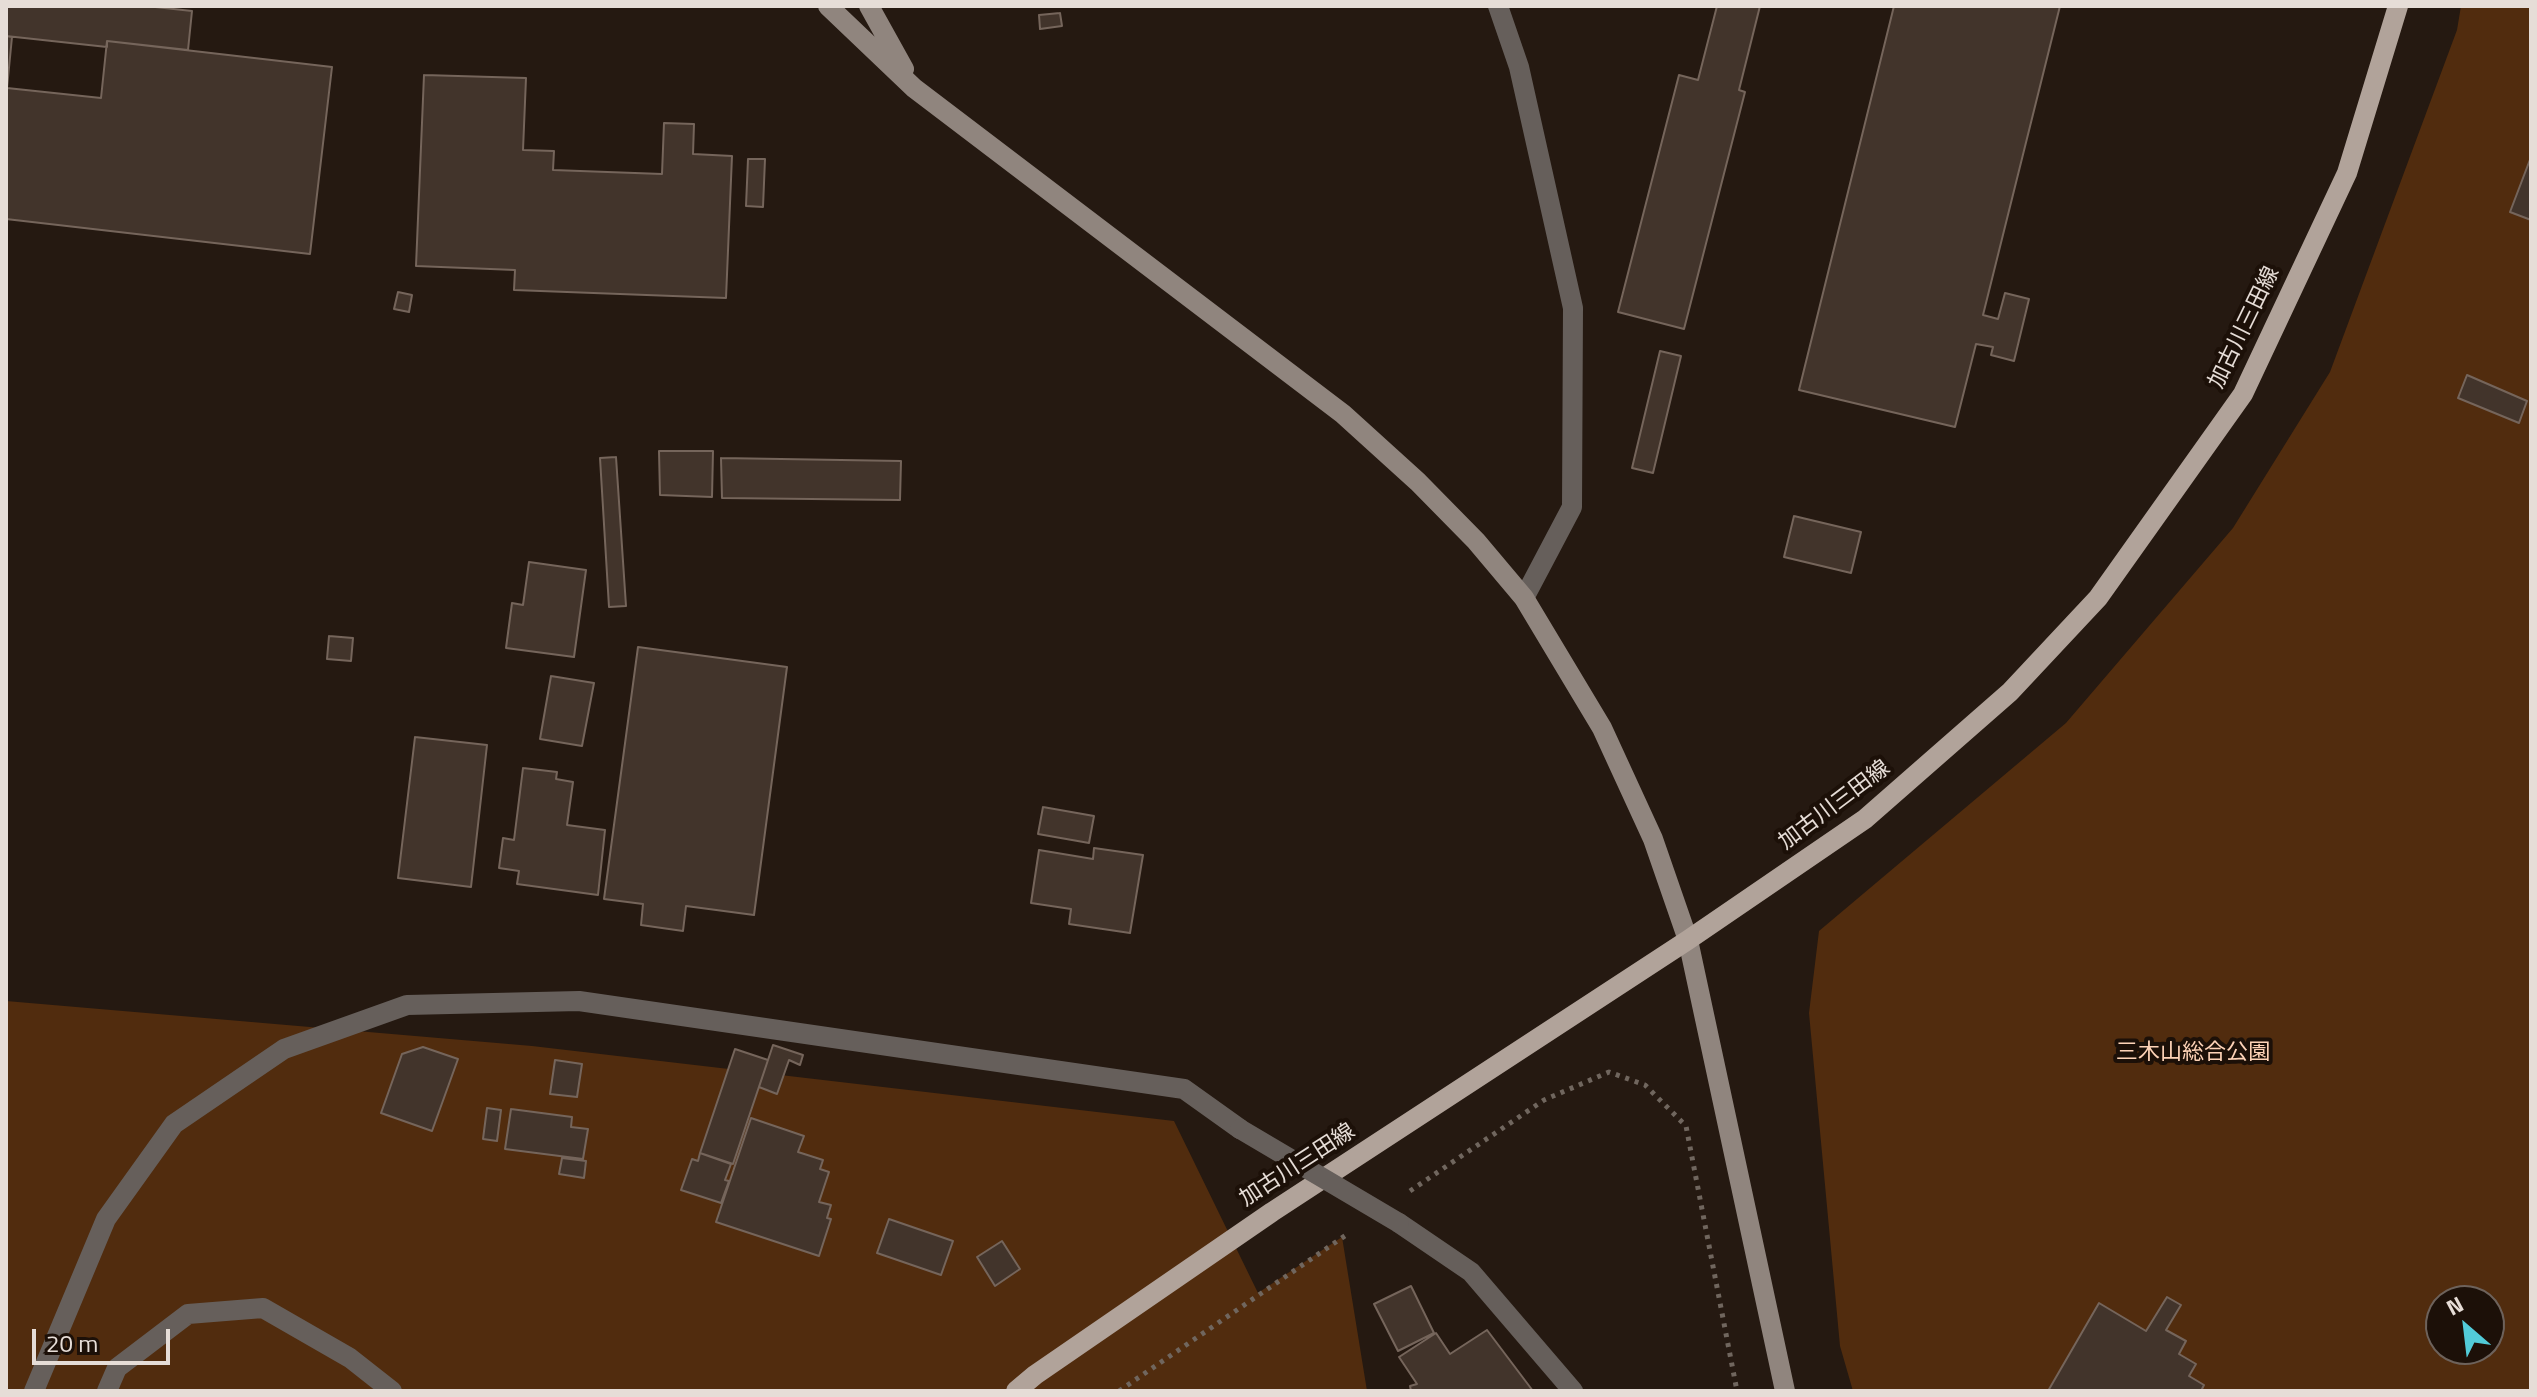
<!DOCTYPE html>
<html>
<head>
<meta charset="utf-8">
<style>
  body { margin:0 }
  #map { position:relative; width:2537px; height:1397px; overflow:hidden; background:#251911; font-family:"Titillium Web",sans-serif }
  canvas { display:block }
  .frame { position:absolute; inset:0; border:8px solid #e6ddd7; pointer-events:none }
  .north { position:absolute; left:2425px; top:1285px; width:80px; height:80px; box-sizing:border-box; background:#1c1008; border:2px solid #6d625b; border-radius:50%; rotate:332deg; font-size:22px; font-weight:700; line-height:32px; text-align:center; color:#e6ddd7 }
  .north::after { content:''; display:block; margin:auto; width:28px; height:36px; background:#52cbd8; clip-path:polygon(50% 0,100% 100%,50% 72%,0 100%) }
  .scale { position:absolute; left:32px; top:1329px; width:138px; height:36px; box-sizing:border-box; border:4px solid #e6ddd7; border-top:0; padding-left:10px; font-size:24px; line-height:28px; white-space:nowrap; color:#e6ddd7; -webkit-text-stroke:6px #1c1008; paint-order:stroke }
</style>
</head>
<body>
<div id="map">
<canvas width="2537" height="1397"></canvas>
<div class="frame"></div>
<div class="north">N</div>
<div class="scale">20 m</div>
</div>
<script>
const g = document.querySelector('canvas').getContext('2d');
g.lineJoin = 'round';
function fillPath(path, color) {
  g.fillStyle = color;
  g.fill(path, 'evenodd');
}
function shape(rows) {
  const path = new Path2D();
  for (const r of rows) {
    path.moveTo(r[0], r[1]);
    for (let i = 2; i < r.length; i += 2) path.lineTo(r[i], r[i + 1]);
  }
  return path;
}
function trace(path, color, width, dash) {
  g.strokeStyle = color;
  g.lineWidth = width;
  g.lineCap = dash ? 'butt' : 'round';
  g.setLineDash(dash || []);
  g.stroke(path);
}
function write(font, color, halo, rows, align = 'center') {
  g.font = font + ' "Titillium Web","Noto Sans JP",sans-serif';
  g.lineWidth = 8;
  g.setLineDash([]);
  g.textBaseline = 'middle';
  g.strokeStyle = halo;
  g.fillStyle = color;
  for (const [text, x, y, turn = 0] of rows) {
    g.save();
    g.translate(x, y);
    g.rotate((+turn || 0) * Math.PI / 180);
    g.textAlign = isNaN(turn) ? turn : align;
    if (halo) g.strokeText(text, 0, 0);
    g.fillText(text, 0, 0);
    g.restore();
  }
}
fillPath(shape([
  [2461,6,2531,6,2531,1391,1853,1391,1840,1346,1809,1013,1819,931,2066,723,2233,528,2330,372,2457,30],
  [2441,1301,2489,1301,2489,1349,2441,1349],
  [6,1001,532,1046,1174,1121,1258,1293,1342,1237,1367,1391,6,1391]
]), '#512c0e');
const building = shape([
  [6,6,146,6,192,11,188,50,107,41,107,47,6,36,6,6],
  [1717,6,1760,6,1739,90,1745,92,1684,329,1618,312,1679,75,1698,80,1717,6],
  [1894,6,2060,6,1983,315,1998,319,2005,293,2029,299,2014,361,1991,355,1993,347,1976,344,1955,427,1799,390,1894,6],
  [1060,13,1062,26,1040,29,1039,15,1060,13],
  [6,36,12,37,7,88,101,98,107,41,332,67,310,254,6,219,6,36],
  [424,75,526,78,523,150,554,151,553,170,662,174,664,123,694,124,693,154,732,156,726,298,514,290,515,270,416,266,424,75],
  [2531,157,2531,220,2510,212,2531,157],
  [748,159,765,159,763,207,746,206,748,159],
  [398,292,412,295,409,312,394,309,398,292],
  [1660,351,1681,356,1653,473,1632,468,1660,351],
  [2467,375,2527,401,2519,423,2458,398,2467,375],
  [659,451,713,451,712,497,660,495,659,451],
  [616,457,626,606,609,607,600,458,616,457],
  [721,458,901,461,900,500,722,498,721,458],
  [1794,516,1861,532,1851,573,1784,557,1794,516],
  [529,562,586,570,574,657,506,648,512,603,523,605,529,562],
  [329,636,353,638,351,661,327,659,329,636],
  [638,647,787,667,754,915,686,906,683,931,641,925,643,904,604,899,638,647],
  [551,676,594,683,582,746,540,739,551,676],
  [415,737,487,745,471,887,398,878,415,737],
  [523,768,557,772,556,779,573,782,567,825,605,830,598,895,517,884,519,871,499,868,503,838,514,840,523,768],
  [1043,807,1094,816,1089,843,1038,834,1043,807],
  [1094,848,1143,855,1130,933,1069,924,1071,909,1031,903,1039,850,1093,859,1094,848],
  [773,1045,803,1055,800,1065,789,1060,777,1094,759,1087,773,1045],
  [423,1047,458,1059,432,1131,381,1113,402,1054,423,1047],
  [735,1049,768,1060,733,1164,700,1153,735,1049],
  [555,1060,582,1064,577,1097,550,1094,555,1060],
  [487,1108,501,1110,497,1141,483,1139,487,1108],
  [511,1109,572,1117,571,1127,588,1129,583,1159,505,1149,511,1109],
  [751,1118,804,1136,798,1152,823,1160,820,1169,829,1172,819,1202,831,1205,827,1218,831,1219,819,1256,716,1222,751,1118],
  [700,1153,731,1164,725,1180,729,1181,721,1203,681,1190,692,1159,698,1161,700,1153],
  [562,1158,586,1161,584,1178,559,1174,562,1158],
  [889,1219,953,1241,941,1275,877,1253,889,1219],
  [1002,1241,1020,1269,995,1286,977,1257,1002,1241],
  [1411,1286,1434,1333,1398,1351,1374,1304,1411,1286],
  [2167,1297,2181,1305,2166,1330,2186,1341,2179,1354,2196,1364,2189,1376,2204,1385,2201,1391,2048,1391,2099,1303,2146,1331,2167,1297],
  [1487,1330,1533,1391,1411,1391,1410,1386,1417,1384,1399,1357,1436,1333,1450,1354,1487,1330]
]);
fillPath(building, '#42342b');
trace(building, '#75655b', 2);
trace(shape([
  [1410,1191,1544,1100,1609,1072,1645,1085,1686,1126,1737,1391],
  [1119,1391,1349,1233]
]), '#70665e', 5, [4, 6]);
trace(shape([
  [1498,6,1519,67,1573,308,1572,507,1524,598],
  [1399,1223,1471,1272,1573,1391],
  [34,1391,106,1219,174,1124,284,1049,407,1005,579,1001,1184,1089,1240,1129],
  [107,1391,117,1368,188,1314,263,1308,350,1358,392,1391]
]), '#665f5b', 20);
trace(shape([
  [828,6,914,88,1343,414,1418,482,1476,541,1524,598,1602,728,1653,839,1688,940,1785,1391],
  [869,6,904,69]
]), '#90857e', 20);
trace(shape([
  [1016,1391,1035,1375,1272,1212,1688,940,1865,819,2010,692,2098,598,2243,394,2347,173,2398,6]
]), '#b1a39a', 20);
trace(shape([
  [1240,1129,1399,1223]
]), '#665f5b', 20);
write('22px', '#e6ddd7', '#1c1008', [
  ["加古川三田線",2245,328,-64],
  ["加古川三田線",1835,806,-37],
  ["加古川三田線",1298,1166,-33]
]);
write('22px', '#fed3b7', '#1c1008', [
  ["三木山総合公園",2193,1054]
]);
</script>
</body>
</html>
